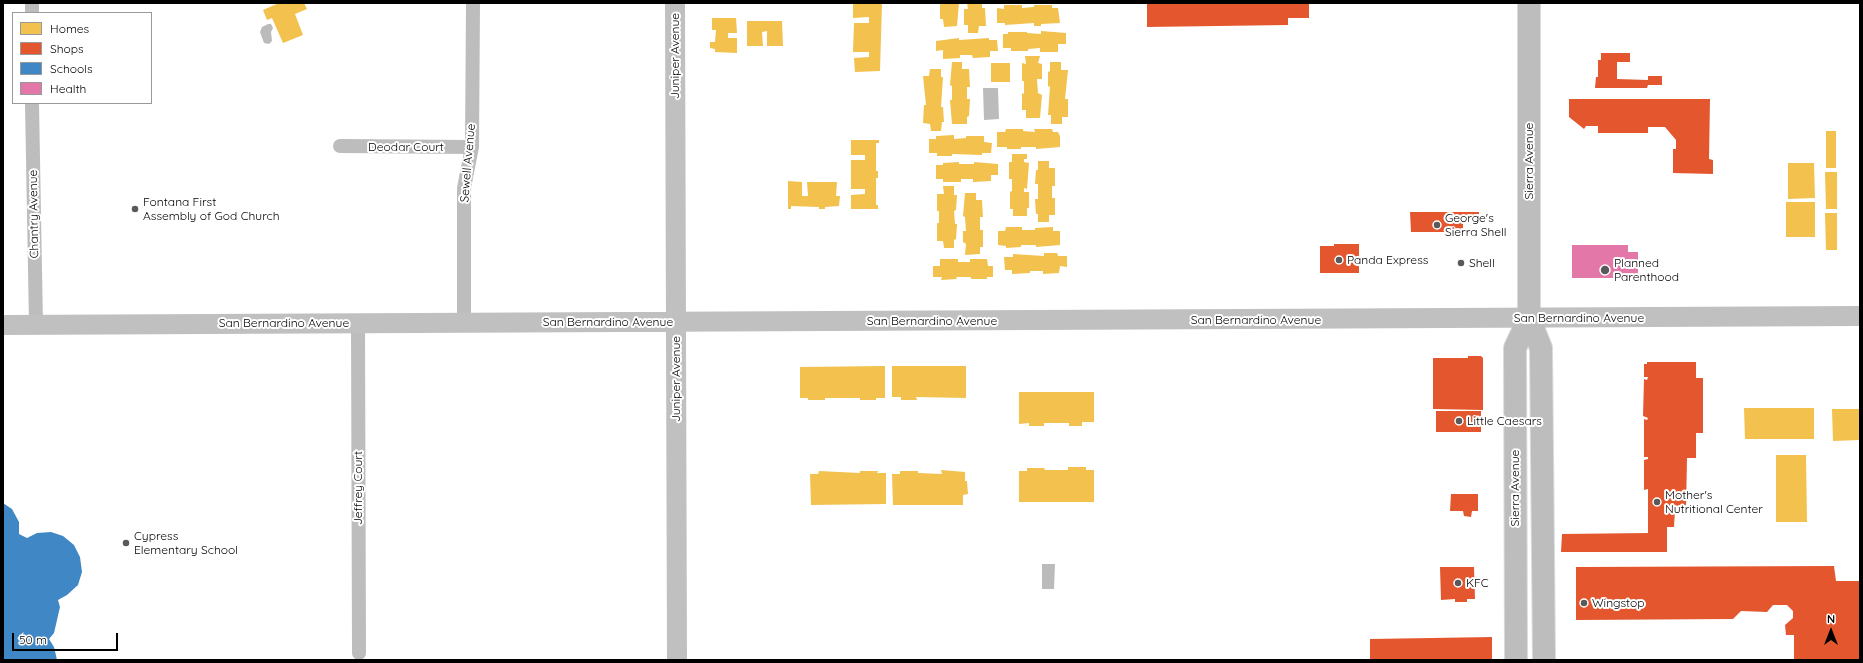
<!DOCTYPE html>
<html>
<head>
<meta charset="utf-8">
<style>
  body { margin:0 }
  #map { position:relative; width:1863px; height:663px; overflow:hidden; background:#fff; font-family:Quicksand,sans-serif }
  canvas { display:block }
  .frame { position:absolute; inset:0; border:4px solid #000; pointer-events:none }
  .legend { position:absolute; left:12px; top:12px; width:140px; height:92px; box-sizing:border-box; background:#fff; border:1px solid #999; margin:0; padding:5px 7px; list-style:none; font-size:12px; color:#000 }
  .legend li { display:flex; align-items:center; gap:8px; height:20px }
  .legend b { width:20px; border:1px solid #999 }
  .north { position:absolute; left:1811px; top:611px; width:40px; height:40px; -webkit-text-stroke:3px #fff; paint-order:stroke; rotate:0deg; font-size:11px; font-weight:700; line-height:16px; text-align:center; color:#000 }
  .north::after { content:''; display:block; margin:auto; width:14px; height:18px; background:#000; clip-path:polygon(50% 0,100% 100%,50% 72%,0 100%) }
  .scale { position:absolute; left:12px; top:633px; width:106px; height:18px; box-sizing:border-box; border:2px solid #000; border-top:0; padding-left:5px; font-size:12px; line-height:14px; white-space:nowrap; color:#000; -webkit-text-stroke:3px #fff; paint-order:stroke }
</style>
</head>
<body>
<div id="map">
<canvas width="1863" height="663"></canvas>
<div class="frame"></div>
<ul class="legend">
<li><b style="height:11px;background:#f2c14e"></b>Homes</li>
<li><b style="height:11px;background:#e4572e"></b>Shops</li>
<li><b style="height:11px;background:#3f88c5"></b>Schools</li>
<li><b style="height:11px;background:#e377a8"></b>Health</li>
</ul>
<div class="north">N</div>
<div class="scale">50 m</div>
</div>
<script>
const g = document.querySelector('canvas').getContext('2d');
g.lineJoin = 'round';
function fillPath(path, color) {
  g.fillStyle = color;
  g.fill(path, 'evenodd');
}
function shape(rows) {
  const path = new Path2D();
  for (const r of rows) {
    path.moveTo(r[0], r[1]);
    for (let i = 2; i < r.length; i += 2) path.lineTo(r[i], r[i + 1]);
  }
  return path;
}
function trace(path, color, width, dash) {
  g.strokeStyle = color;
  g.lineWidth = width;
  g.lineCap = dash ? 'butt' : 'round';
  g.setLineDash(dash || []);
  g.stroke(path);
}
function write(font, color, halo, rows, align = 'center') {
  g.font = font + ' Quicksand,sans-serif';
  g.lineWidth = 4;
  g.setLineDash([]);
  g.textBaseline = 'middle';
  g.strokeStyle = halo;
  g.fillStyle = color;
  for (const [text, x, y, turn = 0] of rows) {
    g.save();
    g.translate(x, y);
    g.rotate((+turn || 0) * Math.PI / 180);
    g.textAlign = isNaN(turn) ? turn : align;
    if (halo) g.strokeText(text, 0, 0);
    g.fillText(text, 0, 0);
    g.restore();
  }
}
fillPath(shape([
  [268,24,271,24,273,28,271,32,272,41,269,44,264,43,260,32,262,27],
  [983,88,998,88,999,119,984,120],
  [1042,564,1055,564,1054,589,1042,589]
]), '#bbb');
fillPath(shape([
  [279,3,304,3,307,9,295,14,303,35,283,43,272,18,267,20,263,10],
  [853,3,882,3,880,71,855,72,854,58,869,57,869,52,853,52,854,23,869,23,869,17,853,18],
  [940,3,959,3,957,26,944,27,943,19,940,19],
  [967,3,982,3,982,8,985,8,986,26,979,26,978,33,968,33,968,25,964,25,964,9,968,9],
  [1004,5,1022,5,1022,8,1034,7,1034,5,1052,5,1052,8,1058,8,1060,23,1041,24,1041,26,1034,26,1034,23,1005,25,1005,23,997,23,997,8,1004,9],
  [712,18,736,18,737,33,728,33,728,38,737,38,737,53,715,52,715,49,710,48,710,42,715,42,716,30,712,30],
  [747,21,782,21,783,46,767,46,767,31,762,32,763,46,747,46],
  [1041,31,1066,33,1066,44,1058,44,1058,52,1040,52,1040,48,1028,49,1028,51,1011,51,1011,48,1003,48,1003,34,1008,34,1008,32,1027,32,1027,33,1041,34],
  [959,38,959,40,989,38,989,40,997,40,998,51,990,51,990,57,973,58,972,55,960,55,960,58,943,59,943,50,936,51,936,41],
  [1025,56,1040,56,1038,63,1042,64,1042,79,1037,79,1038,93,1042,95,1040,118,1026,118,1026,110,1022,110,1022,93,1024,94,1024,81,1022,81,1022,63,1026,64],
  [952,62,962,62,962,69,969,69,970,87,967,87,967,99,970,99,969,116,967,117,967,124,952,124,950,100,952,100,952,86,950,85],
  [1050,62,1061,62,1061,70,1068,70,1065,99,1068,99,1068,117,1062,117,1062,124,1051,124,1051,115,1048,115,1050,86,1048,87,1048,72,1050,71],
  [991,63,1010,63,1010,82,991,82],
  [930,69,941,69,941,77,943,77,941,107,943,107,944,122,942,122,941,131,931,131,930,124,923,123,924,105,926,105,923,76,929,76],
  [1006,129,1023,129,1023,131,1035,132,1034,129,1052,129,1053,132,1058,132,1060,136,1060,147,1036,149,1036,147,1021,147,1021,149,1007,149,1007,147,997,147,997,132,1005,132],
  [1826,131,1836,131,1836,168,1826,168],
  [954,135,954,139,966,138,966,136,984,136,984,142,992,143,991,153,982,153,982,155,952,154,952,156,937,156,937,153,929,153,929,139,936,139,936,136],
  [851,140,879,140,879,143,876,143,876,171,878,171,878,178,876,178,876,205,878,205,878,209,851,209,851,195,865,194,865,189,851,189,851,160,865,160,865,155,851,155],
  [1012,154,1027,154,1027,159,1024,159,1024,162,1029,163,1027,189,1024,188,1024,192,1029,192,1029,208,1027,208,1027,216,1013,216,1013,209,1010,209,1010,192,1012,191,1012,179,1009,179,1009,162,1012,162],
  [1038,161,1049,161,1049,168,1055,168,1055,186,1052,186,1052,198,1055,198,1055,215,1049,215,1049,222,1038,222,1038,214,1036,214,1035,199,1038,199,1038,184,1035,184,1036,170,1038,170],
  [959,162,959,164,974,164,974,162,998,164,998,175,991,175,991,181,973,182,973,179,961,179,961,182,943,182,943,179,936,179,936,165,943,165,943,163],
  [1788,163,1814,163,1815,198,1788,199],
  [1825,172,1837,172,1837,209,1826,209],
  [788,181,802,182,802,196,808,196,807,182,837,182,836,196,840,196,839,206,825,207,825,209,819,209,819,207,791,206,791,209,788,209],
  [943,186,954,186,954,195,957,195,956,210,954,211,955,224,957,224,956,239,954,240,954,248,944,248,943,241,937,241,937,223,939,223,939,211,937,211,937,194,944,194],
  [965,193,976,193,976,200,982,200,983,217,980,217,980,230,983,230,983,247,980,247,980,254,965,255,966,244,963,242,963,231,966,231,965,217,963,216],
  [1786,202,1815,202,1815,237,1786,237],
  [1825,213,1837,213,1837,250,1826,250],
  [1006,227,1022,227,1022,230,1035,230,1035,228,1053,227,1053,231,1060,231,1060,245,1036,247,1036,245,1021,245,1021,247,1006,248,1006,246,998,245,998,231,1005,231],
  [1044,253,1057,253,1058,256,1067,256,1067,267,1060,266,1059,273,1043,274,1043,271,1030,271,1030,273,1012,274,1012,270,1005,270,1004,257,1013,257,1013,254,1044,256],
  [940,259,958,259,958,262,970,262,970,259,987,259,988,266,993,266,993,277,987,277,987,279,971,279,971,277,956,277,957,279,941,280,942,277,933,277,933,266,940,266],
  [885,366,885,398,876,398,876,400,860,400,860,398,825,398,825,400,808,400,808,398,800,398,800,367],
  [892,366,966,366,966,398,916,397,917,400,901,400,901,397,892,397],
  [1019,392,1094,392,1094,422,1082,422,1082,426,1069,426,1069,423,1044,423,1044,426,1029,426,1029,423,1019,424],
  [1744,408,1814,408,1814,439,1745,439],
  [1832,409,1860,409,1860,440,1833,441],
  [1776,455,1806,455,1807,522,1776,522],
  [1068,467,1086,467,1086,470,1094,470,1094,502,1019,502,1019,471,1027,471,1027,468,1044,468,1045,470,1068,470],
  [941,470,965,472,965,481,967,481,968,494,963,495,963,505,893,505,892,474,900,474,900,471,918,471,918,473,942,474],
  [819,471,860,473,860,471,878,471,877,473,886,473,886,504,811,505,810,474,818,474]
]), '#f2c14e');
fillPath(shape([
  [1147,3,1309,3,1309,18,1288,18,1288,25,1147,27],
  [1601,53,1630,53,1630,62,1617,62,1617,79,1648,80,1648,76,1662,76,1662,85,1648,85,1647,88,1595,88,1596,77,1598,77,1598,60,1601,60],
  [1569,99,1710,99,1709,159,1713,160,1713,174,1673,173,1673,149,1676,149,1676,140,1665,127,1648,127,1648,133,1598,133,1598,126,1586,126,1584,129,1569,117],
  [1410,212,1479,212,1479,218,1463,218,1463,232,1411,232],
  [1334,244,1359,244,1359,273,1320,273,1320,246,1334,246],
  [1468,356,1481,356,1483,358,1483,410,1433,409,1433,358,1468,358],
  [1647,362,1696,362,1696,378,1703,378,1703,433,1696,433,1696,458,1687,458,1686,510,1675,510,1674,527,1667,527,1667,552,1561,552,1562,534,1648,533,1648,489,1644,490,1644,460,1648,459,1648,457,1644,457,1644,419,1647,420,1648,418,1643,416,1644,379,1647,380,1648,377,1644,377,1644,364,1647,364],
  [1436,411,1481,411,1481,432,1436,432],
  [1451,494,1478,494,1478,511,1472,511,1471,517,1464,516,1463,511,1450,511],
  [1834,566,1836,581,1860,581,1860,660,1794,660,1794,635,1786,635,1785,625,1793,618,1793,611,1787,605,1773,605,1767,612,1741,611,1733,619,1576,620,1576,567],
  [1440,567,1474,567,1475,599,1467,599,1467,602,1455,602,1455,599,1441,600],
  [1492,637,1492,660,1370,660,1370,639]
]), '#e4572e');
fillPath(shape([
  [3,503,12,509,19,522,19,534,27,538,37,533,51,532,63,536,74,545,80,557,82,572,78,585,67,595,58,600,60,607,54,633,49,639,54,647,57,660,3,660]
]), '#3f88c5');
fillPath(shape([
  [1572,245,1628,245,1628,252,1638,252,1638,278,1572,278]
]), '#e377a8');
const primary = shape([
  [1529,3,1529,318,1541,348,1544,660],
  [1516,660,1515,348,1529,318]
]);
trace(primary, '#dbdbdb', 24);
trace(shape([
  [32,3,32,13],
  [32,103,36,325],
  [340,146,472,147],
  [464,322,464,188,472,147,473,3],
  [358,323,359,653]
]), '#bdbdbd', 14);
trace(shape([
  [675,3,677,660],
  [3,325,1860,316]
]), '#c0c0c0', 20);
trace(primary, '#bdbdbd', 22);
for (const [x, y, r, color] of [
  [135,209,4,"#595959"],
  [1437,225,4,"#595959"],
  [1339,260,4,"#595959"],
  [1461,263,4,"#595959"],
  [1605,270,5,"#595959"],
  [1459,421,4,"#595959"],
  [1657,502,4,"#595959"],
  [126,543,4,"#595959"],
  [1458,583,4,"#595959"],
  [1584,603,4,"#595959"]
]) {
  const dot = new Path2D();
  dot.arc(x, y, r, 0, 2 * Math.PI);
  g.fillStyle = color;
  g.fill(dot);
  trace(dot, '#fff', 1.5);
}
write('12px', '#000', '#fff', [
  ["Juniper Avenue",675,56,-90],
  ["Deodar Court",406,147],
  ["Sierra Avenue",1529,161,-90],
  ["Sewell Avenue",468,163,-85],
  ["Chantry Avenue",34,214,-91],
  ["San Bernardino Avenue",1579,318],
  ["San Bernardino Avenue",1256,320],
  ["San Bernardino Avenue",932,321],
  ["San Bernardino Avenue",608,322],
  ["San Bernardino Avenue",284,323],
  ["Juniper Avenue",676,379,-90],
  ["Jeffrey Court",358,488,-90],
  ["Sierra Avenue",1515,488,-90]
]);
write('12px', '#000', '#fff', [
  ["Fontana First",143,202],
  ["Assembly of God Church",143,216],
  ["George's",1445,218],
  ["Sierra Shell",1445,232],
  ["Panda Express",1347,260],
  ["Shell",1469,263],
  ["Planned",1614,263],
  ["Parenthood",1614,277],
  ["Little Caesars",1467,421],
  ["Mother's",1665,495],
  ["Nutritional Center",1665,509],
  ["Cypress",134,536],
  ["Elementary School",134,550],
  ["KFC",1466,583],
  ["Wingstop",1592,603]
], 'left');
</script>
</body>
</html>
